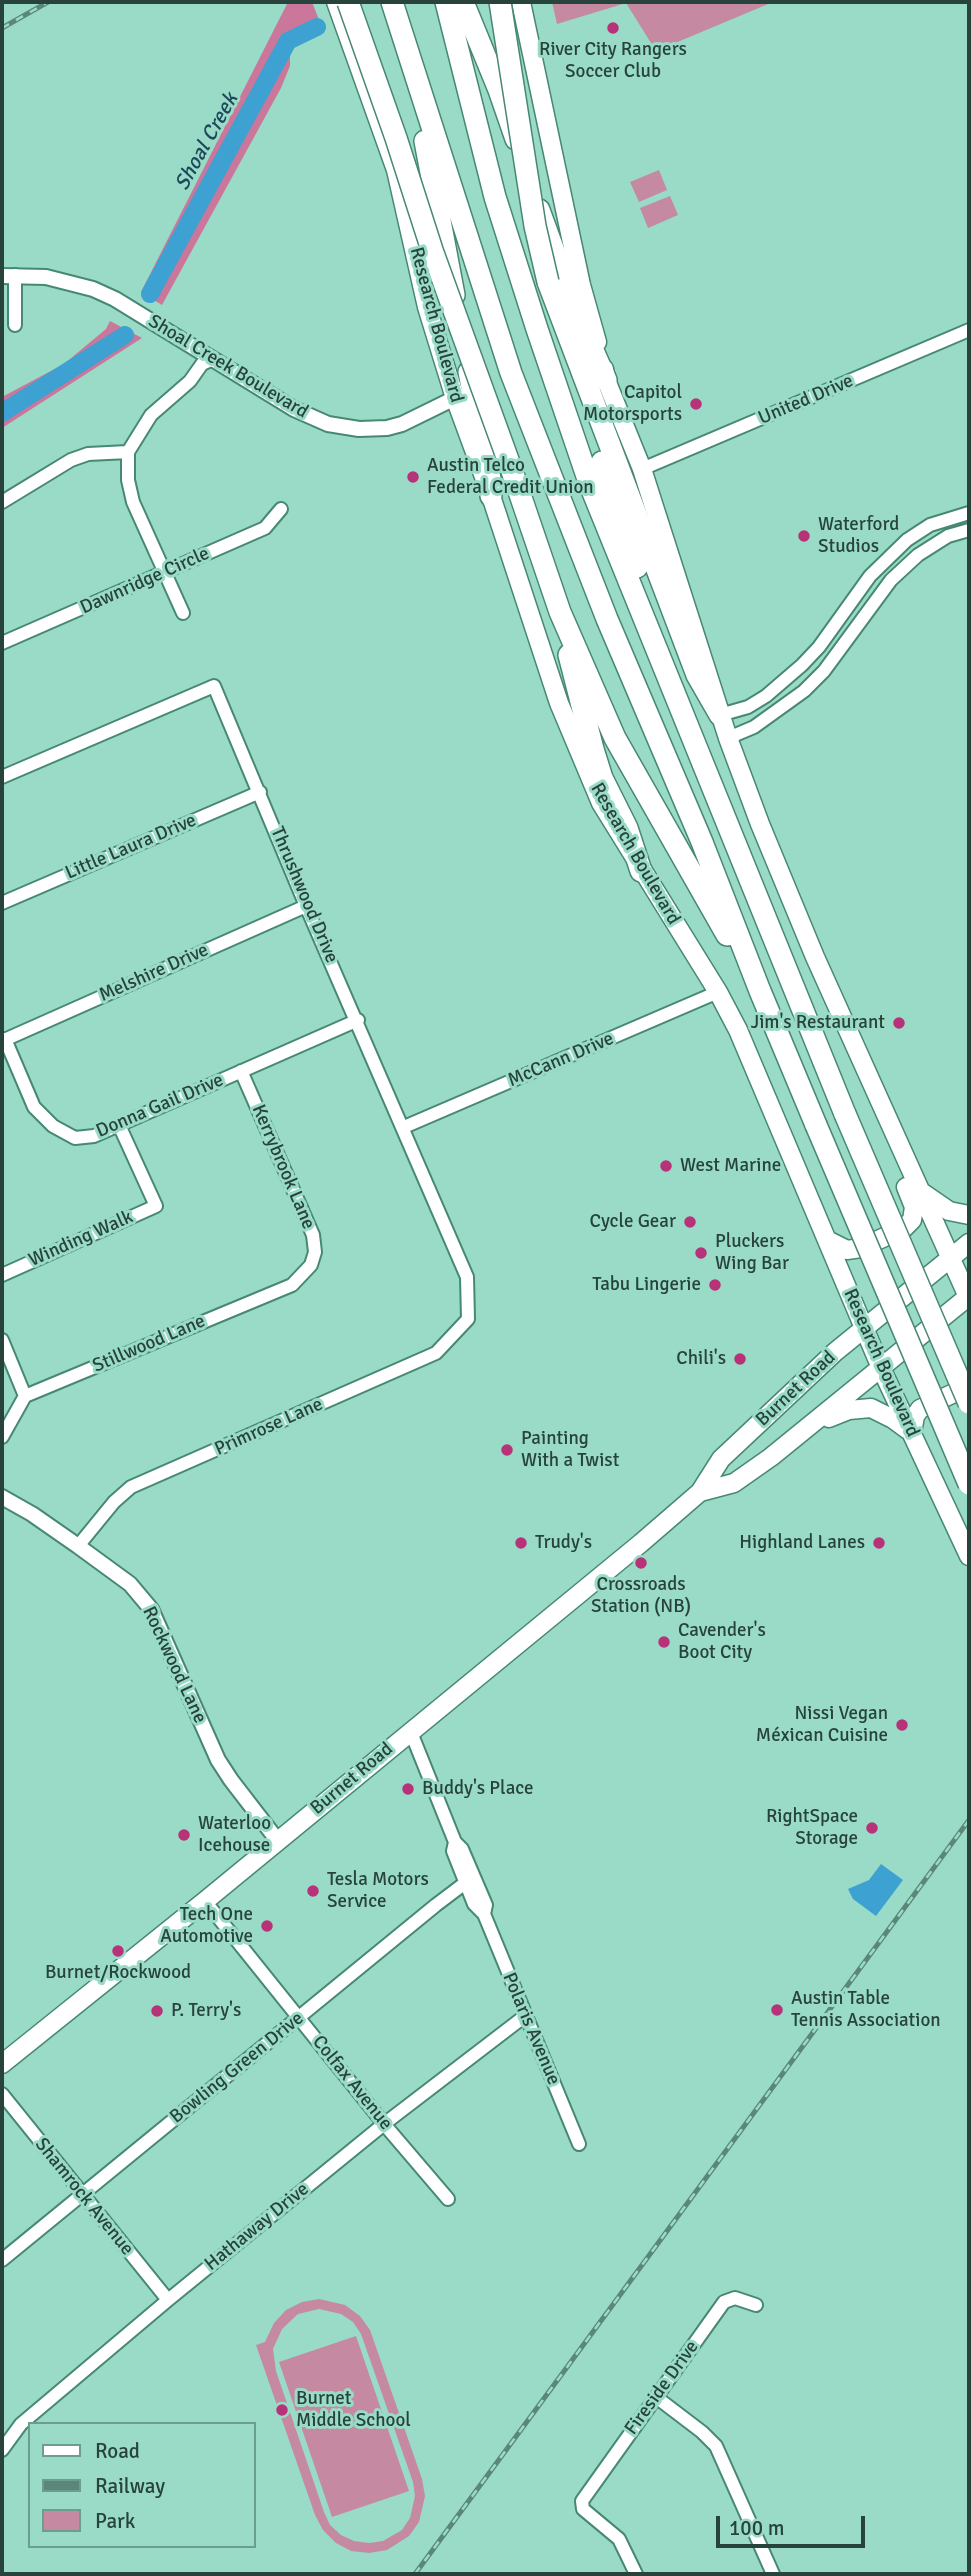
<!DOCTYPE html>
<html>
<head>
<meta charset="utf-8">
<style>
  body { margin:0 }
  #map { position:relative; width:971px; height:2576px; overflow:hidden; background:#99dbc7; font-family:Signika,sans-serif }
  canvas { display:block }
  .frame { position:absolute; inset:0; border:4px solid #27433b; pointer-events:none }
  .legend { position:absolute; left:28px; top:2422px; width:228px; height:126px; box-sizing:border-box; background:#99dbc7; border:2px solid #6b9e8f; margin:0; padding:9px 12px; list-style:none; font-size:21px; color:#27433b }
  .legend li { display:flex; align-items:center; gap:14px; height:35px }
  .legend b { width:35px; border:2px solid #6b9e8f }
  .scale { position:absolute; left:716px; top:2516px; width:149px; height:32px; box-sizing:border-box; border:4px solid #27433b; border-top:0; padding-left:9px; font-size:21px; line-height:24px; white-space:nowrap; color:#27433b; -webkit-text-stroke:5px #99dbc7; paint-order:stroke }
</style>
</head>
<body>
<div id="map">
<canvas width="971" height="2576"></canvas>
<div class="frame"></div>
<ul class="legend">
<li><b style="height:9px;background:#fff"></b>Road</li>
<li><b style="height:9px;background:#5a8779"></b>Railway</li>
<li><b style="height:19px;background:#c589a2"></b>Park</li>
</ul>
<div class="scale">100 m</div>
</div>
<script>
const g = document.querySelector('canvas').getContext('2d');
g.lineJoin = 'round';
function fillPath(path, color) {
  g.fillStyle = color;
  g.fill(path, 'evenodd');
}
function shape(rows) {
  const path = new Path2D();
  for (const r of rows) {
    path.moveTo(r[0], r[1]);
    for (let i = 2; i < r.length; i += 2) path.lineTo(r[i], r[i + 1]);
  }
  return path;
}
function trace(path, color, width, dash) {
  g.strokeStyle = color;
  g.lineWidth = width;
  g.lineCap = dash ? 'butt' : 'round';
  g.setLineDash(dash || []);
  g.stroke(path);
}
function write(font, color, halo, rows, align = 'center') {
  g.font = font + ' Signika,sans-serif';
  g.lineWidth = 6;
  g.setLineDash([]);
  g.textBaseline = 'middle';
  g.strokeStyle = halo;
  g.fillStyle = color;
  for (const [text, x, y, turn = 0] of rows) {
    g.save();
    g.translate(x, y);
    g.rotate((+turn || 0) * Math.PI / 180);
    g.textAlign = isNaN(turn) ? turn : align;
    if (halo) g.strokeText(text, 0, 0);
    g.fillText(text, 0, 0);
    g.restore();
  }
}
fillPath(shape([
  [552,2,773,2,656,51,626,3,557,24],
  [659,170,667,190,639,202,630,182],
  [670,196,678,215,648,228,640,208],
  [319,2299,345,2305,360,2316,370,2330,422,2479,425,2496,419,2522,409,2536,387,2550,369,2553,351,2551,336,2543,323,2530,315,2515,256,2345,265,2342,274,2323,286,2310,302,2302],
  [319,2309,341,2314,353,2322,361,2334,413,2482,415,2496,410,2518,402,2530,383,2541,369,2543,354,2541,341,2535,330,2525,324,2512,276,2371,273,2349,282,2329,298,2314],
  [356,2336,409,2491,332,2517,279,2362]
]), '#c589a2');
fillPath(shape([
  [288,2,312,2,323,30,298,39,290,46,290,66,281,88,162,305,141,292],
  [110,321,142,338,2,428,2,397,64,364,106,329]
]), '#cb769b');
fillPath(shape([
  [881,1864,903,1880,876,1916,853,1899,848,1889,869,1880]
]), '#3da1d1');
trace(shape([
  [150,294,288,41,317,27],
  [2,413,125,335]
]), '#3da1d1', 18);
const minor = shape([
  [15,275,15,325],
  [642,469,969,330],
  [2,502,71,460,88,454,128,452],
  [183,613,133,502,128,480,128,452,151,415,190,381,202,364,213,359],
  [2,643,265,528,281,509],
  [720,715,748,707,766,696,802,665,819,647,870,576,907,540,930,525,969,513],
  [728,738,754,727,804,691,824,671,891,580,918,555,948,536,969,530],
  [2,777,214,686,306,906,467,1277,468,1319,436,1353,131,1487,114,1502,78,1546],
  [2,903,260,792],
  [5,1039,34,1107,53,1126,75,1138,94,1136,358,1020],
  [2,1041,306,906],
  [404,1127,718,992],
  [2,1275,156,1206,119,1125],
  [2,1340,25,1396],
  [2,1437,25,1396,292,1285,311,1265,315,1252,313,1235,241,1071],
  [410,1730,455,1842,462,1849,486,1905,484,1914],
  [455,1842,453,1851,474,1904,484,1914,579,2144],
  [205,1901,384,2124,448,2199],
  [2,2094,168,2300],
  [2,2260,436,1905,473,1877],
  [656,2397,702,2432,716,2446,773,2574],
  [2,2450,21,2424,168,2300,384,2124,525,2016],
  [636,2574,619,2539,583,2509,582,2501,724,2302,735,2298,756,2305]
]);
const tertiary = shape([
  [2,276,46,277,93,289,115,299,294,409,328,424,359,429,387,428,402,424,455,398],
  [2,1497,32,1514,78,1546,130,1584,151,1609,218,1760,231,1780,278,1841]
]);
const secondary = shape([
  [336,2,396,170,427,307,455,398,491,496,559,703,601,803,718,992,738,1030,881,1368,969,1556],
  [521,2,581,285,597,342],
  [604,369,606,380,642,469,728,738,760,824,815,957,969,1299],
  [920,1191,949,1211,969,1215],
  [827,1240,847,1250,861,1248,904,1228,912,1220,914,1207,906,1187],
  [829,1418,849,1410,871,1408,893,1419,908,1430],
  [912,1433,915,1416,920,1409,969,1386],
  [700,1492,734,1483,771,1457,969,1296],
  [2,2064,205,1901,641,1543,700,1492,721,1459,835,1352,969,1243]
]);
const motorway = shape([
  [392,2,511,373,607,619,702,842,760,991,816,1125],
  [446,2,495,197,537,329,590,485,845,1114],
  [463,2,499,90,516,139],
  [425,141,454,295],
  [539,210,577,314,606,380],
  [548,282,697,675,720,715],
  [469,372,490,479,491,496],
  [602,462,637,567],
  [511,468,560,612,615,738,727,935],
  [569,655,593,749,602,778,627,828,641,871]
]);
trace(minor, '#478875', 16);
trace(tertiary, '#478875', 18);
trace(secondary, '#478875', 21);
trace(motorway, '#478875', 24);
trace(minor, '#fff', 12);
trace(tertiary, '#fff', 14);
trace(secondary, '#fff', 18);
trace(motorway, '#fff', 21);
const rail = shape([
  [2,28,48,2],
  [415,2574,969,1820]
]);
trace(rail, '#5a8779', 5);
trace(rail, '#99dbc7', 2.5, [8]);
const motorwayBridge = shape([
  [348,2,396,138,432,250,511,468],
  [500,2,535,226,548,282],
  [845,1114,969,1403],
  [816,1125,969,1484]
]);
trace(motorwayBridge, '#478875', 24, []);
trace(motorwayBridge, '#fff', 21);
for (const [x, y, r, color] of [
  [613,28,7,"#b73278"],
  [696,404,7,"#b73278"],
  [413,477,7,"#b73278"],
  [804,536,7,"#b73278"],
  [899,1023,7,"#b73278"],
  [666,1166,7,"#b73278"],
  [690,1222,7,"#b73278"],
  [701,1253,7,"#b73278"],
  [715,1285,7,"#b73278"],
  [740,1359,7,"#b73278"],
  [507,1450,7,"#b73278"],
  [521,1543,7,"#b73278"],
  [879,1543,7,"#b73278"],
  [641,1563,7,"#b73278"],
  [664,1642,7,"#b73278"],
  [902,1725,7,"#b73278"],
  [408,1789,7,"#b73278"],
  [872,1828,7,"#b73278"],
  [184,1835,7,"#b73278"],
  [313,1891,7,"#b73278"],
  [267,1926,7,"#b73278"],
  [118,1951,7,"#b73278"],
  [777,2010,7,"#b73278"],
  [157,2011,7,"#b73278"],
  [282,2410,7,"#b73278"]
]) {
  const dot = new Path2D();
  dot.arc(x, y, r, 0, 2 * Math.PI);
  g.fillStyle = color;
  g.fill(dot);
  trace(dot, '#99dbc7', 2.5);
}
write('19px', '#27433b', '#99dbc7', [
  ["River City Rangers",613,50,"center"],
  ["Soccer Club",613,72,"center"],
  ["Capitol",682,393,"right"],
  ["Motorsports",682,415,"right"],
  ["Austin Telco",427,466],
  ["Federal Credit Union",427,488],
  ["Waterford",818,525],
  ["Studios",818,547],
  ["Jim's Restaurant",885,1023,"right"],
  ["West Marine",680,1166],
  ["Cycle Gear",676,1222,"right"],
  ["Pluckers",715,1242],
  ["Wing Bar",715,1264],
  ["Tabu Lingerie",701,1285,"right"],
  ["Chili's",726,1359,"right"],
  ["Painting",521,1439],
  ["With a Twist",521,1461],
  ["Trudy's",535,1543],
  ["Highland Lanes",865,1543,"right"],
  ["Crossroads",641,1585,"center"],
  ["Station (NB)",641,1607,"center"],
  ["Cavender's",678,1631],
  ["Boot City",678,1653],
  ["Nissi Vegan",888,1714,"right"],
  ["Méxican Cuisine",888,1736,"right"],
  ["Buddy's Place",422,1789],
  ["RightSpace",858,1817,"right"],
  ["Storage",858,1839,"right"],
  ["Waterloo",198,1824],
  ["Icehouse",198,1846],
  ["Tesla Motors",327,1880],
  ["Service",327,1902],
  ["Tech One",253,1915,"right"],
  ["Automotive",253,1937,"right"],
  ["Burnet/Rockwood",118,1973,"center"],
  ["Austin Table",791,1999],
  ["Tennis Association",791,2021],
  ["P. Terry's",171,2011],
  ["Burnet",296,2399],
  ["Middle School",296,2421]
], 'left');
write('19px', '#27433b', '#99dbc7', [
  ["Research Boulevard",436,325,75],
  ["Shoal Creek Boulevard",228,367,31],
  ["United Drive",806,400,-23],
  ["Dawnridge Circle",145,581,-24],
  ["Little Laura Drive",131,847,-23],
  ["Research Boulevard",635,854,60],
  ["Thrushwood Drive",304,895,67],
  ["Melshire Drive",154,973,-24],
  ["McCann Drive",561,1060,-23],
  ["Donna Gail Drive",160,1106,-23],
  ["Kerrybrook Lane",283,1167,67],
  ["Winding Walk",81,1239,-24],
  ["Stillwood Lane",149,1344,-23],
  ["Research Boulevard",881,1363,66],
  ["Burnet Road",796,1389,-43],
  ["Primrose Lane",269,1427,-24],
  ["Rockwood Lane",174,1665,65],
  ["Burnet Road",352,1779,-40],
  ["Polaris Avenue",531,2029,67],
  ["Bowling Green Drive",237,2068,-39],
  ["Colfax Avenue",352,2083,51],
  ["Shamrock Avenue",84,2197,51],
  ["Hathaway Drive",257,2227,-39],
  ["Fireside Drive",662,2388,-54]
]);
write('italic 21px', '#1e485c', '#99dbc7', [
  ["Shoal Creek",207,142,-61]
]);
</script>
</body>
</html>
